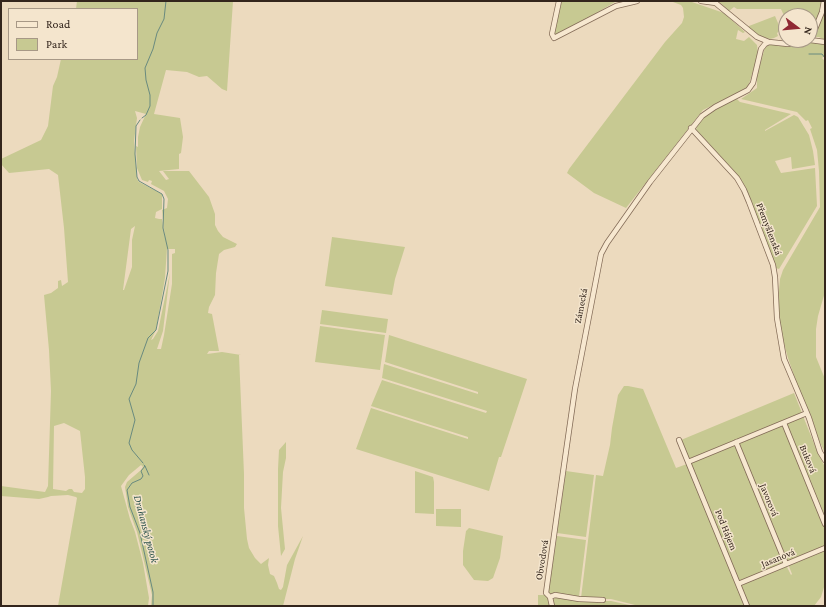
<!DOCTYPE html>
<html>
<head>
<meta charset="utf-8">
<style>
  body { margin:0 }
  #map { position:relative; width:826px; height:607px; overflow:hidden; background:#ecdabe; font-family:"Crimson Pro",serif }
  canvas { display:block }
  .frame { position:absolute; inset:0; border:2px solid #33251c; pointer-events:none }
  .legend { position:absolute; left:8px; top:8px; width:130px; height:52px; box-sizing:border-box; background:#f4e5cd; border:1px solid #a79886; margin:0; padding:5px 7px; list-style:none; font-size:12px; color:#33251c }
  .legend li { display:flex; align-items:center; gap:8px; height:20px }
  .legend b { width:20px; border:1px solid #a79886 }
  .north { position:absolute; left:778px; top:8px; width:40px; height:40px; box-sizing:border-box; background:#f4e5cd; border:1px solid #a79886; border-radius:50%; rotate:106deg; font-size:11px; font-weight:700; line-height:16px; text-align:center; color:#33251c }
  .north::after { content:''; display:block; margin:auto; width:14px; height:18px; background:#902933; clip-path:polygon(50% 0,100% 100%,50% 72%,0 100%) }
</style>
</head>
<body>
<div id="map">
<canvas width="826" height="607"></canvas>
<div class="frame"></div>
<ul class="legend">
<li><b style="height:5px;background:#f7e8d0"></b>Road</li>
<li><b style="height:11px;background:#c7c992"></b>Park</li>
</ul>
<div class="north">N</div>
</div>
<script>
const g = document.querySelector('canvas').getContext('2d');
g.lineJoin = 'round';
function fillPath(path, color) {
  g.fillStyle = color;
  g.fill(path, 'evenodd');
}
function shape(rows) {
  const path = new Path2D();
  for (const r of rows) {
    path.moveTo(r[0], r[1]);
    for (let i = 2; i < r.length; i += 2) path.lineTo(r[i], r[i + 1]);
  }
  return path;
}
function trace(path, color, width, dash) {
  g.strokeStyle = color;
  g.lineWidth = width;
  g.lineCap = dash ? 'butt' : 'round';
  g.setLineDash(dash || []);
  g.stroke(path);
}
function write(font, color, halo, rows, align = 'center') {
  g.font = font + ' "Crimson Pro",serif';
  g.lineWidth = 3;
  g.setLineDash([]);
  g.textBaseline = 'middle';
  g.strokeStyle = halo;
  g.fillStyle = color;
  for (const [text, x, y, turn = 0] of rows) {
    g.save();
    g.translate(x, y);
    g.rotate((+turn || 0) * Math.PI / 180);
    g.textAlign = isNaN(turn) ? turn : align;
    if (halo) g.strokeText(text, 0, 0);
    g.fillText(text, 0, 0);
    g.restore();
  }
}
fillPath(shape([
  [77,1,233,1,227,91,222,89,207,76,199,77,187,72,166,70,154,114,180,118,183,137,181,153,179,154,179,169,159,171,166,180,169,179,163,171,189,171,209,197,215,214,215,225,218,231,223,237,237,244,235,247,224,250,219,254,216,273,215,295,209,307,208,313,212,314,219,351,209,351,207,354,222,352,241,355,239,355,244,474,244,508,247,539,249,548,255,558,261,564,269,558,268,565,270,574,274,576,277,583,279,589,281,590,283,587,287,565,303,536,295,559,283,606,151,606,152,595,137,532,128,507,125,487,127,482,141,470,143,467,141,465,129,475,121,486,130,519,135,532,143,563,149,598,148,606,58,606,77,498,76,497,68,495,51,496,48,497,39,499,1,496,1,486,45,492,48,486,51,391,49,350,44,295,51,293,58,288,58,281,61,280,62,286,68,282,64,228,58,175,49,169,9,173,1,164,1,159,41,140,48,126,53,86,57,77,61,59,137,59,137,9,76,9],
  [135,111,146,114,140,127,138,137,138,147,136,146,137,168,142,180,148,182,149,180,152,181,151,184,164,191,168,199,167,208,162,210,165,238,162,219,159,219,155,218,156,212,162,209,162,194,139,182,137,179,134,141,137,118],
  [135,226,132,240,132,267,124,290,123,290,131,229],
  [167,248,167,249,175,249,175,253,172,254,172,284,164,335,161,349,157,349,163,331,170,273,158,331,153,339,151,340,156,330,165,278],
  [64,423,80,431,85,477,85,489,82,493,74,492,72,489,69,489,66,491,53,489,54,426],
  [562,1,614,1,615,2,556,37,553,32],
  [689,1,724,13,745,32,743,33,738,30,736,39,744,41,749,37,757,45,758,54,750,81,747,88,703,110,626,208,594,193,567,173,569,169,665,42,682,23,684,17,683,8,681,5,673,2],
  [727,1,823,1,822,8,816,22,810,31,810,16,786,16,786,20,781,9,737,9,734,7,729,11,719,2],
  [825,7,825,40,819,37,815,37,814,34],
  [775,16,781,30,777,33,778,36,774,38,770,39,758,36,748,28,749,26],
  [818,41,825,45,825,56,822,58,825,61,825,292,818,316,816,329,816,357,825,379,825,453,819,440,811,416,796,385,797,384,788,358,782,336,779,319,778,302,780,279,783,270,820,207,819,171,817,150,810,129,812,128,808,120,806,121,797,112,741,99,757,88,757,76,765,47,771,44,782,46,793,46],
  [737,99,740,102,791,114,765,130,765,131,794,115,798,117,809,135,813,151,815,165,792,169,791,157,775,161,781,173,815,168,817,206,779,269,776,268,754,214,749,195,743,183,736,173,696,130,697,126,706,115,724,104],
  [332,237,405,247,395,279,392,295,325,286],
  [322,310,388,319,386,333,320,324],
  [320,326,385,335,380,370,315,362],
  [389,335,527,379,501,457,499,457,489,491,356,449,371,408,468,439,468,437,371,406,382,380,486,413,487,411,382,378,384,364,478,394,478,392,385,362],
  [624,386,628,386,643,389,676,468,687,464,745,605,741,606,639,606,611,599,595,599,581,598,596,475,603,476,610,445,612,428,618,395],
  [794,393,802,413,689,459,681,440],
  [803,416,817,451,825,467,825,518,786,423],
  [783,425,825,526,825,547,787,563,738,443],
  [286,442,286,458,283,472,281,508,285,549,281,556,278,526,278,469,279,450],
  [735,444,784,564,739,582,690,463],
  [415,471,433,477,434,482,434,514,415,513],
  [566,471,594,475,586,537,557,533],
  [436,509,461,509,461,527,436,526],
  [469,528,503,536,500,558,493,578,488,581,474,580,463,565,463,551,466,531],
  [557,536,586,540,579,597,548,593],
  [825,549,825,584,821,597,814,606,749,606,740,586,742,583,786,565,791,575,792,574,788,564],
  [538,595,545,595,550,602,550,606,538,606],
  [557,596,596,601,611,601,634,606,553,606,553,600]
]), '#c7c992');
trace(shape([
  [809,54,822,54,825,58],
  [142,118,146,115,150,106,150,95,146,80,145,68,153,49,157,33,164,19,166,1],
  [140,120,136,126,135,154,137,177,139,181,162,194,164,199,163,228,168,250,168,271,156,330,148,338,139,363,136,384,129,399,135,420,129,443,132,450,143,463],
  [144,465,145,466,141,471,143,476,141,479,132,483,127,490,130,507,140,533,153,592,153,606],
  [145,466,149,475]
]), '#698a7f', 1);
const minor = shape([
  [559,1,552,34,554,38,616,6,637,1],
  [701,1,716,3],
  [713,1,757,37,769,42],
  [812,39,813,34,822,12,824,1],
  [810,40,825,42],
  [691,128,737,178,744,190,749,202,773,265,775,277,777,318,784,359,809,418,820,452,825,460],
  [784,423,825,524],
  [679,440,747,606],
  [736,442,786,564],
  [688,462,807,413],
  [738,584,825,548],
  [550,597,555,595,579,599,603,600],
  [552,606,550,597,546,593,557,514,575,389,601,254,607,243,650,182,702,116,715,107,748,90,753,83,761,49,765,44,769,42,788,44,809,40]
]);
trace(minor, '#836b57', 6);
trace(minor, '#f7e8d0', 4.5);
write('10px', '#33251c', '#f4e5cd', [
  ["Přemyšlenská",769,229,69],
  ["Zámecká",581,306,-79],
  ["Buková",808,459,68],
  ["Javorová",769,500,68],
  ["Pod Hájem",726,530,68],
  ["Jasanová",778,558,-22],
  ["Obvodová",542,560,-81]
]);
write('italic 11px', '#2b524c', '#f4e5cd', [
  ["Drahanský potok",146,529,75]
]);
</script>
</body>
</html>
